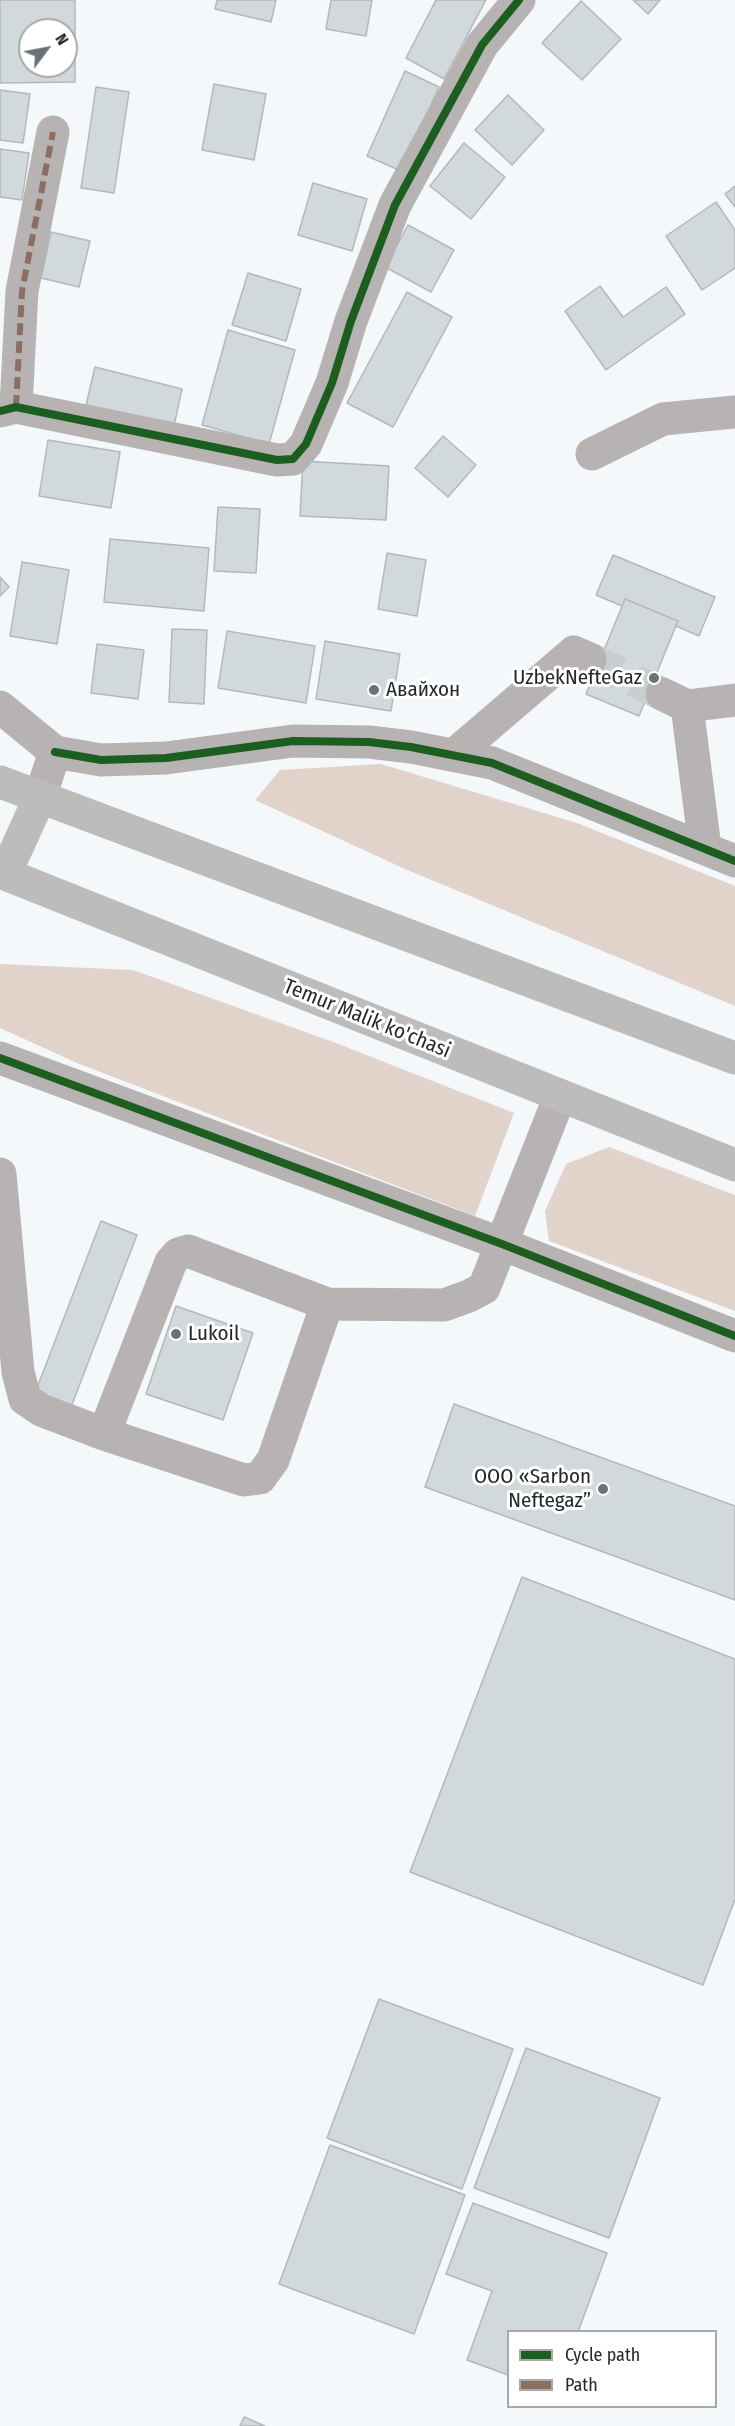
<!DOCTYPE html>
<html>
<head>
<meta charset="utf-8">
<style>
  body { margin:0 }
  #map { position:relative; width:735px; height:2426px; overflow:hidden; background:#f4f8fa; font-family:"Fira Sans Condensed",sans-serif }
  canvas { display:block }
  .legend { position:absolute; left:507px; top:2330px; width:210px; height:78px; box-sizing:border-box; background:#fff; border:2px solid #a7a9aa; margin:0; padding:8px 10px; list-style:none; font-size:18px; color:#24282b }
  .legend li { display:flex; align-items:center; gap:12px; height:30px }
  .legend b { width:30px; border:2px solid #a7a9aa }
  .north { position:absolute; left:18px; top:18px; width:60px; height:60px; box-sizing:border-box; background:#fff; border:2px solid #a7a9aa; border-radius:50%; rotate:58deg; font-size:16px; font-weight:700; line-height:24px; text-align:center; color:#24282b }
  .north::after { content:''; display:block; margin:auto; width:21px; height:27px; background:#6d7173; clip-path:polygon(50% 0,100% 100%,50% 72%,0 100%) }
</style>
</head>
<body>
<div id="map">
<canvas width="735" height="2426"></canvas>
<ul class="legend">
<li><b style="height:8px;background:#1b5e20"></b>Cycle path</li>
<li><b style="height:8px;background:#8d6e63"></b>Path</li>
</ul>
<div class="north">N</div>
</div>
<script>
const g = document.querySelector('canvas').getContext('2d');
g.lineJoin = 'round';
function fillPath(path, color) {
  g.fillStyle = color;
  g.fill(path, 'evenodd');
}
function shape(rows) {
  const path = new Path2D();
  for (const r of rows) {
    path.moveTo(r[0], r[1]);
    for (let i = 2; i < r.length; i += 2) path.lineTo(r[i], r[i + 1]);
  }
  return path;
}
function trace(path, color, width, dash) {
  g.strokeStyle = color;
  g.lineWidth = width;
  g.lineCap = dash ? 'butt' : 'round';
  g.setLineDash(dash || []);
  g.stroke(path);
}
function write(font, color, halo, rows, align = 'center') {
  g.font = font + ' "Fira Sans Condensed",sans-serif';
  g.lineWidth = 6;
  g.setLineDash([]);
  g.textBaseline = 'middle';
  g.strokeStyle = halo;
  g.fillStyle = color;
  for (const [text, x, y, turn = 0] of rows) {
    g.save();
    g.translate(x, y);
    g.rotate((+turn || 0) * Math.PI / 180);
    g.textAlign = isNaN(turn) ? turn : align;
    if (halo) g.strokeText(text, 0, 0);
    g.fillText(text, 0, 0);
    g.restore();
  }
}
fillPath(shape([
  [381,764,577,823,735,886,735,1006,405,869,255,800,280,770],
  [0,964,133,970,336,1043,514,1113,475,1216,77,1063,0,1028],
  [609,1147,735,1195,735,1311,549,1241,545,1211,566,1164]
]), '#e1d3ca');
const building = shape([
  [0,0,75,0,75,82,0,83,0,0],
  [30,30,66,30,66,66,30,66,30,30],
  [217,0,276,0,271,22,215,9,217,0],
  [331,0,372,0,366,36,326,29,331,0],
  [436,0,486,0,444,79,406,58,436,0],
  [633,0,660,0,648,14,633,0],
  [581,1,621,39,582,80,542,43,581,1],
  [405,71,439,87,401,171,367,156,405,71],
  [214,84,266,94,254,160,202,150,214,84],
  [96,87,129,92,114,193,81,188,96,87],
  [0,90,30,94,23,143,0,140,0,90],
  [508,95,544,130,512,165,475,130,508,95],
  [464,143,505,177,471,219,430,186,464,143],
  [0,149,29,153,22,200,0,197,0,149],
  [313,183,367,199,352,251,298,235,313,183],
  [735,186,735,207,725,194,735,186],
  [716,202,735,230,735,268,702,290,666,236,716,202],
  [408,225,454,250,431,292,385,267,408,225],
  [51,232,90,241,79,287,41,278,51,232],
  [248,273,301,289,286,341,232,325,248,273],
  [600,286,623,317,666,287,685,314,606,370,565,311,600,286],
  [407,292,452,317,393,427,347,403,407,292],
  [228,330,295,350,269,444,202,425,228,330],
  [95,367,182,389,174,426,86,405,95,367],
  [443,436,476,465,448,497,415,468,443,436],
  [48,440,120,452,111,508,39,496,48,440],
  [303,461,389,466,386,520,300,516,303,461],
  [218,507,260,509,256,573,214,571,218,507],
  [110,539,209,548,204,611,104,602,110,539],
  [387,553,426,560,417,616,378,609,387,553],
  [613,555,715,597,699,636,676,626,678,621,625,599,622,606,596,595,613,555],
  [22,562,69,570,57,644,10,636,22,562],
  [0,577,9,587,0,596,0,577],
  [625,599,678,621,639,716,586,694,625,599],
  [172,629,207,630,204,704,169,702,172,629],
  [227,631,315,646,306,703,218,688,227,631],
  [325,641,400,654,391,711,316,699,325,641],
  [97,644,144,650,138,699,91,693,97,644],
  [101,1221,137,1235,68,1415,32,1401,101,1221],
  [176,1306,253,1333,223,1420,146,1394,176,1306],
  [454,1404,735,1506,735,1600,425,1487,454,1404],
  [522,1577,735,1659,735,1899,703,1985,410,1872,522,1577],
  [379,1999,513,2049,462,2189,327,2138,379,1999],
  [526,2048,660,2098,609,2238,474,2188,526,2048],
  [330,2145,465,2195,414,2334,279,2284,330,2145],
  [473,2203,607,2253,578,2332,508,2332,508,2375,467,2360,492,2291,446,2274,473,2203],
  [244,2417,265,2426,240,2426,244,2417]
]);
fillPath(building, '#d1d9dd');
trace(building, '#b4b8ba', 1.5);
trace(shape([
  [590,659,662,694]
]), '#caced1', 33, [33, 16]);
trace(shape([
  [16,407,22,291,53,132],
  [0,411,16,407,277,460,293,459,306,444,332,383,351,321,395,205,482,45,519,0],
  [592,454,663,419,735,412],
  [662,694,687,706,705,848],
  [687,706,735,700],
  [0,707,55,752,40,797],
  [55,752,101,760,166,758,293,741,369,742,411,747,492,763,735,861],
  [455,754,574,652,590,659],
  [0,1058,502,1244,735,1336],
  [0,1174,18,1372,25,1399,41,1410,104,1434,244,1480,260,1478,273,1460,327,1304,444,1305,469,1296,484,1288,560,1096],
  [104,1434,171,1262,178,1254,188,1251,327,1304]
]), '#b6b3b2', 33);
trace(shape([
  [0,782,735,1058],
  [0,872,735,1165],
  [5,874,40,797]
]), '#bdbcba', 33);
trace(shape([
  [16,407,22,291,53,132]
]), '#8d6e63', 6, [12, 6]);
trace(shape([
  [0,411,16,407,277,460,293,459,306,444,332,383,351,321,395,205,482,45,519,0],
  [55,752,101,760,166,758,293,741,369,742,411,747,492,763,735,861],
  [0,1058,502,1244,735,1336]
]), '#1b5e20', 8);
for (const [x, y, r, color] of [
  [654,678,6,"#6d7173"],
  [374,690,6,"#6d7173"],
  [176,1334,6,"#6d7173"],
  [603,1489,6,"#6d7173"]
]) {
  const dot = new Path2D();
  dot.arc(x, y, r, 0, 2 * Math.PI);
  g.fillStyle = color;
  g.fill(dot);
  trace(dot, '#fff', 2);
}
write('21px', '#24282b', '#fff', [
  ["UzbekNefteGaz",642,678],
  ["Авайхон",386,690,"left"],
  ["Lukoil",188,1334,"left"],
  ["ООО «Sarbon",591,1477],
  ["Neftegaz”",591,1501]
], 'right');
write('21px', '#24282b', '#fff', [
  ["Temur Malik ko'chasi",367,1019,22]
]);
</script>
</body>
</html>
